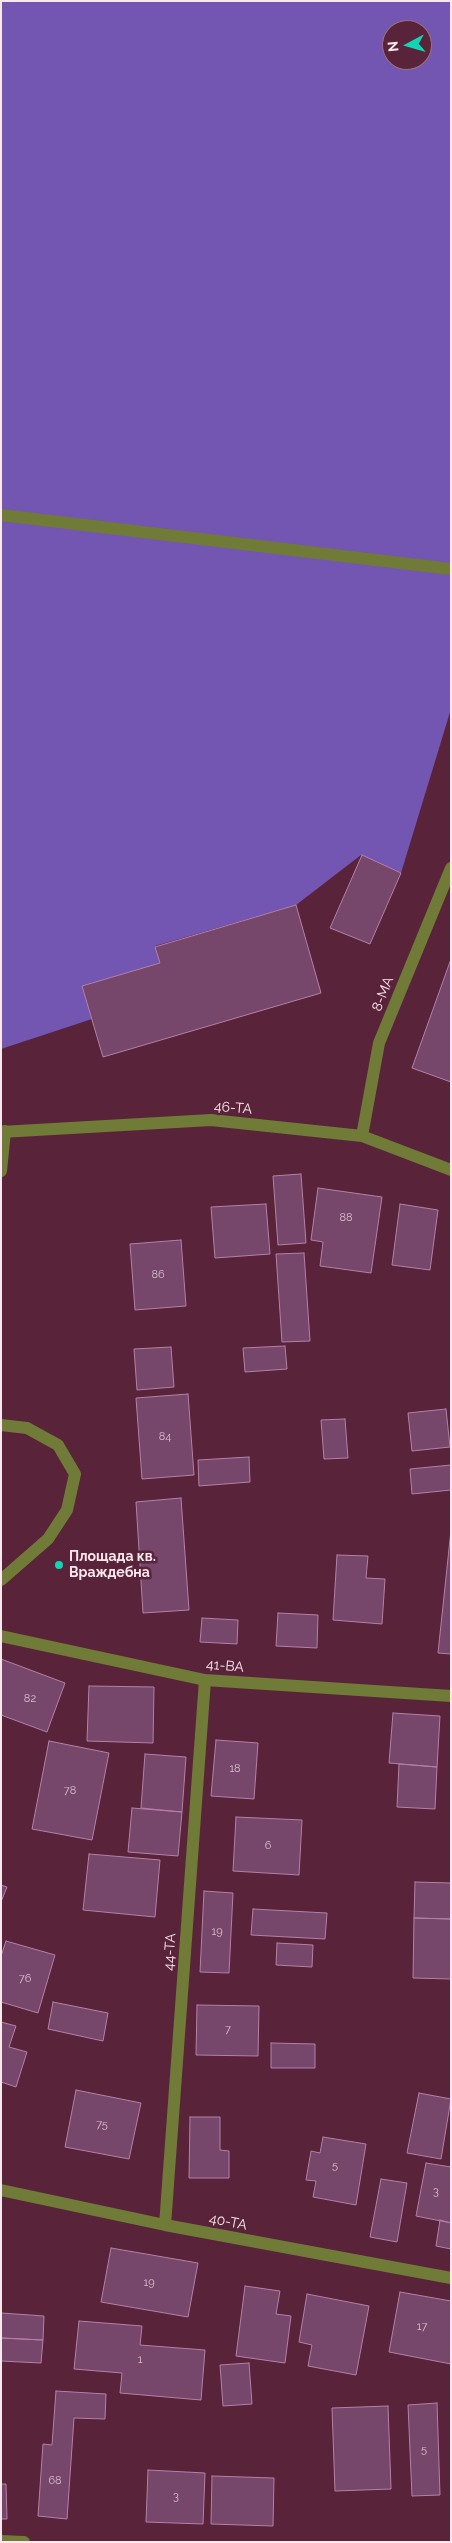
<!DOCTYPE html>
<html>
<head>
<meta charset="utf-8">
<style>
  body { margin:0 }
  #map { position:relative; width:452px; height:2543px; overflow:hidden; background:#59233a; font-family:Raleway,sans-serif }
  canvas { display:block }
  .frame { position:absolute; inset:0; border:2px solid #fde7ee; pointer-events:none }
  .north { position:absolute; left:382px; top:20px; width:50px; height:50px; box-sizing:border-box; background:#59233a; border:1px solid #9b7182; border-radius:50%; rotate:264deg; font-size:14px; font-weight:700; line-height:20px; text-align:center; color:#fde7ee }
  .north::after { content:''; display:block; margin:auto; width:18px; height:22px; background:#10d5b4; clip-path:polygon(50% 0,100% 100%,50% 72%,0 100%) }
</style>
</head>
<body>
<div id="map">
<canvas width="452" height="2543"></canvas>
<div class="frame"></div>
<div class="north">N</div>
</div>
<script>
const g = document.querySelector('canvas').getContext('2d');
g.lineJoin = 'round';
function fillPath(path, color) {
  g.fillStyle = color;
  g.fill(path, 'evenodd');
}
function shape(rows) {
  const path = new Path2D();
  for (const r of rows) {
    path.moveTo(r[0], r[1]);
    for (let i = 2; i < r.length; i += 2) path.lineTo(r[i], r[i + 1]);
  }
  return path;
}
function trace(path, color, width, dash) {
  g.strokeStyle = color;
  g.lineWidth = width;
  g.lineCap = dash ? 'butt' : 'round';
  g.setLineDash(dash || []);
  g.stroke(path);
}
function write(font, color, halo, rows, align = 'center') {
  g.font = font + ' Raleway,sans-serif';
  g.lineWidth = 5;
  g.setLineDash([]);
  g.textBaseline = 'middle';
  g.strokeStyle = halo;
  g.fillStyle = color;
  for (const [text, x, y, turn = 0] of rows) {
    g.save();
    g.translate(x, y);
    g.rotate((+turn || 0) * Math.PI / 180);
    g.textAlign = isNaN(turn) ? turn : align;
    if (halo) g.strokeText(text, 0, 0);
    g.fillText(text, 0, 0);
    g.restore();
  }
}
fillPath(shape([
  [1,1,451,1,451,709,401,873,361,855,296,905,155,946,160,963,92,1019,1,1049],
  [392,30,422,30,422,60,392,60]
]), '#7355b2');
const building = shape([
  [362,855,401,873,370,944,330,928,362,855],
  [296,905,321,993,103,1057,82,986,160,963,155,947,296,905],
  [451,959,451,1082,412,1068,451,959],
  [301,1174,306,1243,278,1245,273,1176,301,1174],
  [318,1188,382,1197,371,1273,320,1266,323,1242,311,1240,318,1188],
  [266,1204,270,1254,215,1258,211,1207,266,1204],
  [400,1204,438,1210,430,1270,392,1265,400,1204],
  [181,1240,186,1306,135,1310,130,1244,181,1240],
  [304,1253,310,1341,282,1342,276,1254,304,1253],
  [285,1346,287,1369,245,1372,243,1348,285,1346],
  [171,1347,174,1387,137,1390,134,1349,171,1347],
  [188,1394,194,1475,142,1479,136,1398,188,1394],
  [446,1409,450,1447,412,1451,408,1413,446,1409],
  [345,1419,348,1458,324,1459,321,1420,345,1419],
  [249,1457,250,1482,199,1486,198,1460,249,1457],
  [451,1465,451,1490,412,1494,410,1469,451,1465],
  [181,1498,189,1610,143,1613,136,1502,181,1498],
  [451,1530,451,1654,438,1653,451,1530],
  [337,1555,368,1556,366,1578,385,1579,382,1624,333,1620,337,1555],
  [278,1613,318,1615,317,1648,276,1646,278,1613],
  [202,1618,238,1620,237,1644,200,1642,202,1618],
  [1,1659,65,1683,47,1732,1,1715,1,1659],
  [89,1686,154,1687,153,1743,87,1741,89,1686],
  [393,1713,440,1716,437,1767,389,1763,393,1713],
  [216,1740,258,1743,254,1799,211,1796,216,1740],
  [49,1741,109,1753,92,1840,32,1829,49,1741],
  [145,1754,186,1757,182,1812,141,1808,145,1754],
  [399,1764,437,1767,435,1809,397,1807,399,1764],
  [132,1808,182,1812,178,1856,128,1852,132,1808],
  [236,1817,302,1820,299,1875,233,1871,236,1817],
  [89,1854,160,1860,155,1917,83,1910,89,1854],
  [415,1882,451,1883,451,1919,414,1918,415,1882],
  [1,1885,7,1887,1,1902,1,1885],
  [204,1891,233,1893,229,1973,200,1972,204,1891],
  [253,1909,327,1913,325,1939,251,1935,253,1909],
  [414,1918,451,1919,451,1979,413,1978,414,1918],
  [6,1941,55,1955,38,2013,1,2002,1,1956,6,1941],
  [277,1943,313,1945,312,1967,276,1965,277,1943],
  [53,2002,108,2013,103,2041,48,2029,53,2002],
  [197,2005,259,2006,258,2056,196,2055,197,2005],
  [1,2022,16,2026,9,2047,27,2052,16,2087,1,2082,1,2022],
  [271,2043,315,2044,315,2068,271,2068,271,2043],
  [76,2090,141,2103,129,2159,65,2147,76,2090],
  [419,2093,451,2099,441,2159,407,2153,419,2093],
  [190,2117,220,2117,220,2150,229,2151,229,2178,189,2178,190,2117],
  [323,2137,366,2144,356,2205,313,2197,316,2181,306,2180,311,2151,320,2153,323,2137],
  [426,2163,451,2167,451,2223,416,2216,426,2163],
  [381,2179,407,2183,397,2242,370,2237,381,2179],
  [440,2220,451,2223,451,2249,436,2246,440,2220],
  [111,2248,198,2263,188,2317,101,2302,111,2248],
  [245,2286,280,2291,276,2314,291,2316,285,2363,236,2356,245,2286],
  [400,2292,451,2301,451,2364,389,2352,400,2292],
  [307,2294,369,2306,356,2375,308,2366,312,2345,299,2342,307,2294],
  [1,2313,44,2316,43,2340,1,2338,1,2313],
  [79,2321,142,2326,140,2345,205,2350,201,2400,120,2393,122,2373,74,2369,79,2321],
  [1,2338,43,2340,41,2363,1,2361,1,2338],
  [249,2363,252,2404,223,2406,220,2365,249,2363],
  [56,2391,106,2394,105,2419,74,2418,67,2519,38,2516,43,2444,52,2445,56,2391],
  [437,2403,440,2495,412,2496,408,2405,437,2403],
  [388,2406,391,2489,335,2491,332,2408,388,2406],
  [148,2470,205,2473,203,2524,146,2522,148,2470],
  [212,2476,274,2478,273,2526,211,2524,212,2476],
  [1,2484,6,2484,7,2519,1,2519,1,2484]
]);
fillPath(building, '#76466b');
trace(building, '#b580a8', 1);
trace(shape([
  [1,515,451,569],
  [1,1132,211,1120,362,1136,451,1170],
  [362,1136,379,1043,451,868],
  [1,1171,5,1131],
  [1,1425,27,1428,58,1445,75,1474,67,1510,48,1539,1,1580],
  [1,1636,205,1680,451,1696],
  [1,2190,165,2225,451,2278],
  [165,2225,205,1680],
  [1,2541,24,2542]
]), '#717b38', 12);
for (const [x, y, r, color] of [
  [59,1565,5,"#10d5b4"]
]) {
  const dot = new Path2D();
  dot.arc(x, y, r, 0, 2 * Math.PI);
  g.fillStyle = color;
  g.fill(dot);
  trace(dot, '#59233a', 2);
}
write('11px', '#dbbfcd', null, [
  ["88",346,1218],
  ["86",158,1275],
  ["84",165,1437],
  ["82",30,1699],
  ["18",235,1769],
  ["78",70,1791],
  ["6",268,1846],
  ["19",217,1932],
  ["76",25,1979],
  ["7",228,2030],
  ["75",102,2125],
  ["5",335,2166],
  ["3",436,2192],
  ["19",149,2283],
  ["17",422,2327],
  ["1",140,2360],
  ["5",424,2450],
  ["68",55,2481],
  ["3",176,2497]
]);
write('14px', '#fde7ee', '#59233a', [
  ["8-МА",383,994,-68],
  ["46-ТА",233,1108,5],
  ["41-ВА",225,1666,5],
  ["44-ТА",170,1952,-86],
  ["40-ТА",228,2222,11]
]);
write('bold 14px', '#fde7ee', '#59233a', [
  ["Площада кв.",69,1557],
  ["Враждебна",69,1573]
], 'left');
</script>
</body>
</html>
